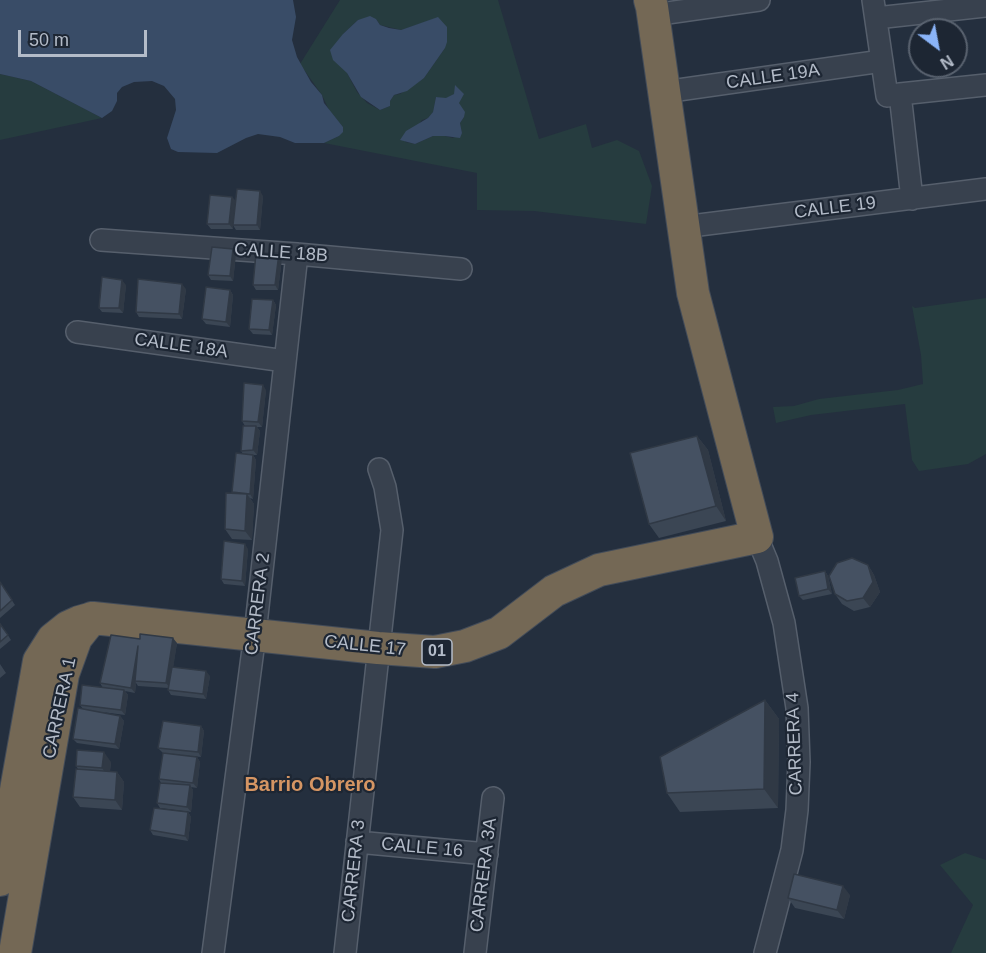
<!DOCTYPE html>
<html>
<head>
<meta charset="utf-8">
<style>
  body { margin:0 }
  #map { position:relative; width:986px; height:953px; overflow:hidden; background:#242f3e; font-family:Arial,sans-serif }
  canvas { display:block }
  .north { position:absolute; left:908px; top:18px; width:60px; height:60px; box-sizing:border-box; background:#1d2633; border:2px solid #59626f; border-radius:50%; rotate:148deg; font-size:16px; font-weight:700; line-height:24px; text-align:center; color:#b4bcc9 }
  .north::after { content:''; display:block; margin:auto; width:21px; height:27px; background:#8ab4f8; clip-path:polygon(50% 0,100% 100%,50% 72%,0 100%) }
  .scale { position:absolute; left:18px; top:30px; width:129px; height:27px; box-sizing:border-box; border:3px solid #b4bcc9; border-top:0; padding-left:8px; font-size:18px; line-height:21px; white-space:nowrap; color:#b4bcc9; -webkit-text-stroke:4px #1d2633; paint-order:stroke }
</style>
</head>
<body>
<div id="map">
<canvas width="986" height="953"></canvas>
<div class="north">N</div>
<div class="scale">50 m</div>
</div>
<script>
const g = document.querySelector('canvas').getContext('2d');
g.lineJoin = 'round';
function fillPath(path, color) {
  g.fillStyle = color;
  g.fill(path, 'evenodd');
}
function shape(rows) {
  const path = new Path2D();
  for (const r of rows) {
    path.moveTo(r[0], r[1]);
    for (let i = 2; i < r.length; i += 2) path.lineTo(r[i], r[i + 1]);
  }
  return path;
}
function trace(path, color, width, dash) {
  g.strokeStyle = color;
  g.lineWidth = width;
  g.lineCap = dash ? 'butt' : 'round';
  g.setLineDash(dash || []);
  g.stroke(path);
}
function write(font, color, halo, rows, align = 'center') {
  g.font = font + ' Arial,sans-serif';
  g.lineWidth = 4.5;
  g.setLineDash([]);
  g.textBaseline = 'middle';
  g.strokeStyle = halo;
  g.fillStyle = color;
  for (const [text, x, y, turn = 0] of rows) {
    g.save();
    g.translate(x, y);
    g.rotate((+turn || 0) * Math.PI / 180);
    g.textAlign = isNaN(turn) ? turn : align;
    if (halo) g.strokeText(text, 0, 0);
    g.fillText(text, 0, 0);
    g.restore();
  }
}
fillPath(shape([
  [340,0,498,0,539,139,586,124,592,148,617,140,639,151,652,186,646,224,534,211,477,210,477,173,324,143,339,136,343,127,329,110,322,95,300,64],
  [438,18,445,48,424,78,400,94,394,95,390,101,390,106,380,110,367,103,357,92,347,73,343,34,358,20,376,19,380,25,401,30],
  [454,94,464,117,460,123,462,133,453,138,445,136,433,136,415,144,405,142,422,120,428,118,433,112,436,97,446,99],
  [0,74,31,81,102,118,0,140],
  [986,298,986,454,968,464,919,471,912,460,905,404,811,415,776,423,773,407,794,406,819,399,898,390,923,384,921,355,912,306,915,308],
  [965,853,986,860,986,953,951,953,973,905,940,865]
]), '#263c3f');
fillPath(shape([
  [0,0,293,0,296,17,292,40,297,57,311,82,322,95,324,103,343,127,343,132,339,136,324,143,295,143,280,137,258,134,246,138,217,153,178,152,171,149,167,138,176,110,175,99,164,86,152,81,134,82,122,87,117,93,117,101,112,111,102,118,31,81,0,74],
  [370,16,376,19,380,25,389,28,401,30,438,17,447,27,447,42,445,48,424,78,407,91,394,95,390,101,390,106,380,110,361,97,347,73,333,60,330,50,343,34,358,20],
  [455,85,464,94,459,103,465,112,464,117,460,123,462,133,460,138,445,136,433,136,415,144,400,140,406,131,428,118,433,112,436,97,446,98,454,94]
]), '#394c67');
const minor = shape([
  [873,0,887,96,900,94,912,199],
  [653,15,759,0],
  [876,18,986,6],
  [664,92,882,61],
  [900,94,986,85],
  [683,227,986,189],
  [101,240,297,254,461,269],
  [77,332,285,361],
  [757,537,767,561,784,623,797,708,799,762,797,810,792,850,765,953],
  [357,842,487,854],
  [213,953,255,634,297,254],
  [345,953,392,530,385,487,379,469],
  [475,953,493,798]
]);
const highway = shape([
  [0,880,39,661,53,639,68,627,79,622,93,618,378,648,435,652,465,646,499,633,554,591,599,570,757,537,693,293,652,7,650,0],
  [15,953,63,674,76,638,92,618]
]);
trace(minor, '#565f6c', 24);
trace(highway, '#434c59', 34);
trace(minor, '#38414e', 21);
trace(highway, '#746855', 32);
fillPath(shape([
  [263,196,260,230,236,230,233,225,233,229,211,229,207,224,232,197,235,201],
  [279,253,282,258,278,290,256,290,253,285],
  [236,254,233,281,211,280,208,275],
  [126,285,123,313,102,312,99,308],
  [186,289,182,319,139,317,136,312],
  [230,290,233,295,230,327,206,324,202,319],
  [273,300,276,305,272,335,253,334,249,329],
  [266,390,262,427,257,427,260,431,257,455,253,455,256,460,253,499,250,498,254,504,252,540,232,539,225,529,243,454,241,451,245,426,242,421],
  [697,436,708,450,726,521,659,538,649,524],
  [248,549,245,586,224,584,221,579],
  [868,565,874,575,880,592,870,607,854,611,842,604,835,594],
  [825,571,828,576,832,594,803,600,799,596],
  [0,582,15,605,0,618],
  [0,623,11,640,0,649],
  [140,639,177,643,173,667,210,676,206,699,171,695,168,690,168,688,138,686,136,683,135,693,125,691,128,695,125,715,102,712,120,716,124,721,119,749,77,743,73,739,83,709,80,705,103,688,100,683],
  [0,664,6,673,0,678],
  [765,700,779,719,778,808,680,812,667,793],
  [201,726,204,731,201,757,170,754,197,757,200,762,197,788,191,787,193,790,191,812,160,808,157,803,161,783,159,779,163,753,158,748],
  [111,762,110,771,117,772,124,782,122,810,80,807,73,797,78,769,76,766],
  [188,812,191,817,188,841,153,835,150,830],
  [850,895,844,919,795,908,788,898]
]), '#3b4654');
fillPath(shape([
  [260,191,263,196,260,230,257,225],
  [232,197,236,201,233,229,229,224],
  [233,249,236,254,233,281,230,276],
  [279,253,282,258,278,290,275,285],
  [122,280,126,285,123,313,119,308],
  [182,284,186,289,182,319,179,314],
  [230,290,233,295,230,327,226,322],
  [273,300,276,305,272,335,269,330],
  [263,385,266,390,262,427,258,422],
  [256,426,260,431,257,455,253,450],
  [697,436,708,450,726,521,716,506],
  [253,455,256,460,253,499,250,494],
  [247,494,254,504,252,540,245,531],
  [245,544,248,549,245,586,242,581],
  [868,565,874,575,880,592,870,607,863,598],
  [825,571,828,576,832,594,828,589],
  [173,638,177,643,170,688,166,683],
  [138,646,135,681,136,683,135,693,131,688],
  [206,671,210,676,206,699,203,694],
  [124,690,128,695,125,715,121,710],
  [765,700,779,719,778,808,764,789],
  [120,716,124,721,119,749,115,744],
  [201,726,204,731,201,757,198,752],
  [104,752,111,762,109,778,102,768],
  [197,757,200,762,197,788,193,783],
  [117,772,124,782,122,810,115,800],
  [190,785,193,790,191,812,187,807],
  [188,812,191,817,188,841,185,836],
  [843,886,850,895,844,919,837,910]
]), '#303945');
const building = shape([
  [237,189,260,191,257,225,233,225,237,189],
  [210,195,232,197,229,224,207,224,210,195],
  [212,247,233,249,230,276,208,275,212,247],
  [256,253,279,253,275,285,253,285,256,253],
  [102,277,122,280,119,308,99,308,102,277],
  [138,279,182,284,179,314,136,312,138,279],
  [206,287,230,290,226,322,202,319,206,287],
  [252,299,273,300,269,330,249,329,252,299],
  [244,383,263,385,258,422,242,421,244,383],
  [243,426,256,426,253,450,241,451,243,426],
  [697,436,716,506,649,524,630,453,697,436],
  [236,453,253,455,250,494,232,492,236,453],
  [226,493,247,494,245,531,225,529,226,493],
  [224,541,245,544,242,581,221,579,224,541],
  [852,558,868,565,873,582,863,598,847,601,835,594,829,576,837,563,852,558],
  [825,571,828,589,799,596,795,578,825,571],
  [0,582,12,600,0,611,0,582],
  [0,624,8,635,0,642,0,624],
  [140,634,173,638,166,683,135,681,138,646,131,688,100,683,111,635,140,639,140,634],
  [172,667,206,671,203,694,168,690,172,667],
  [82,685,124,690,121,710,80,705,82,685],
  [765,700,764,789,667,793,660,757,765,700],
  [78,708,120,716,115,744,73,739,78,708],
  [163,721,201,726,198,752,158,748,163,721],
  [77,750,104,752,102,768,76,766,77,750],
  [163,753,197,757,193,783,159,779,163,753],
  [76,769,117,772,115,800,73,797,76,769],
  [160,783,190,785,187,807,157,803,160,783],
  [154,808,188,812,185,836,150,830,154,808],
  [794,874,843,886,837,910,788,898,794,874]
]);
fillPath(building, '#455162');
trace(building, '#303945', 1.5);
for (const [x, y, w] of [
  [437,652,30]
]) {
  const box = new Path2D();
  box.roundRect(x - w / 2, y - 13, w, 26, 4.5);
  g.fillStyle = '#1d2633';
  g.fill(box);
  trace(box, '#b4bcc9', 1.5);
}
write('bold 16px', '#b4bcc9', null, [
  ["01",437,652]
]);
write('18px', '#b4bcc9', '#1d2633', [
  ["CALLE 19A",773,77,-8],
  ["CALLE 19",835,208,-7],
  ["CALLE 18B",281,253,4],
  ["CALLE 18A",181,346,8],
  ["CARRERA 2",258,604,-83],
  ["CALLE 17",365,646,6],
  ["CARRERA 1",60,708,-78],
  ["CARRERA 4",795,744,-92],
  ["CALLE 16",422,848,5],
  ["CARRERA 3",354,871,-84],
  ["CARRERA 3A",484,875,-83]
]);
write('bold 20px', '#d59563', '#1d2633', [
  ["Barrio Obrero",310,785]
]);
</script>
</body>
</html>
